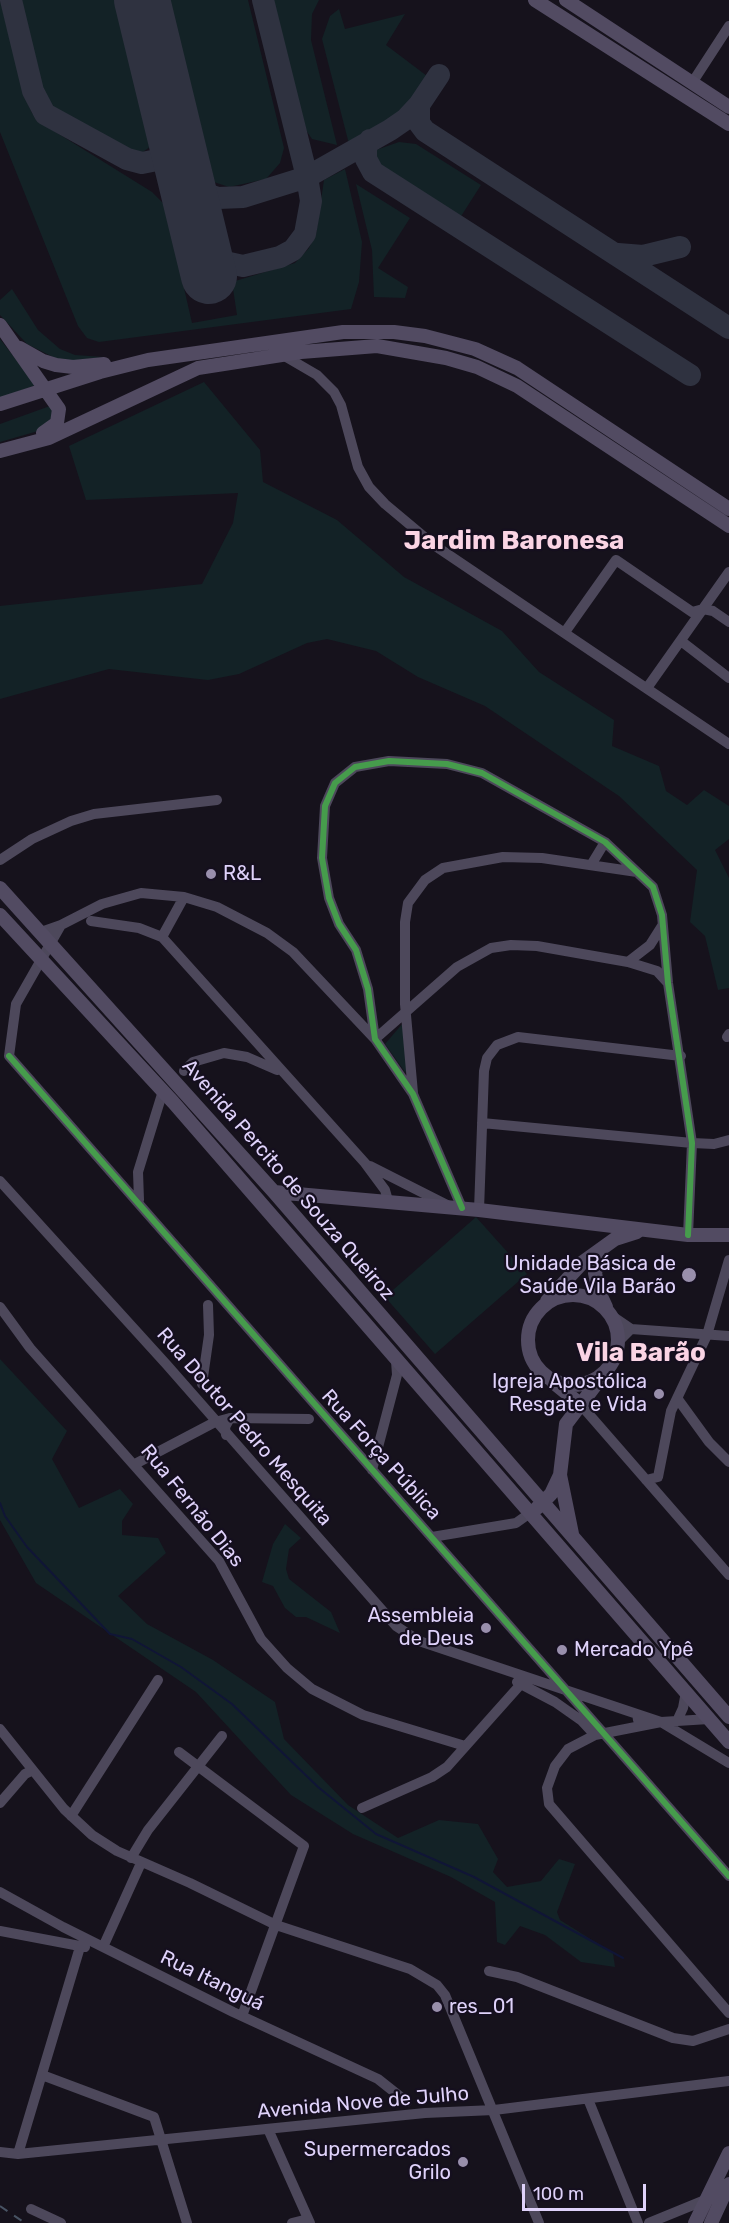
<!DOCTYPE html>
<html>
<head>
<meta charset="utf-8">
<style>
  body { margin:0 }
  #map { position:relative; width:729px; height:2223px; overflow:hidden; background:#16121c; font-family:Rubik,sans-serif }
  canvas { display:block }
  .scale { position:absolute; left:522px; top:2184px; width:124px; height:27px; box-sizing:border-box; border:3px solid #dfd2fa; border-top:0; padding-left:8px; font-size:18px; line-height:21px; white-space:nowrap; color:#dfd2fa; -webkit-text-stroke:4px #150f1f; paint-order:stroke }
</style>
</head>
<body>
<div id="map">
<canvas width="729" height="2223"></canvas>
<div class="scale">100 m</div>
</div>
<script>
const g = document.querySelector('canvas').getContext('2d');
g.lineJoin = 'round';
function fillPath(path, color) {
  g.fillStyle = color;
  g.fill(path, 'evenodd');
}
function shape(rows) {
  const path = new Path2D();
  for (const r of rows) {
    if (r.length === 3) {
      path.moveTo(r[0] + r[2], r[1]);
      path.arc(r[0], r[1], r[2], 0, 2 * Math.PI);
      continue;
    }
    path.moveTo(r[0], r[1]);
    for (let i = 2; i < r.length; i += 2) path.lineTo(r[i], r[i + 1]);
  }
  return path;
}
function trace(path, color, width, dash) {
  g.strokeStyle = color;
  g.lineWidth = width;
  g.lineCap = dash ? 'butt' : 'round';
  g.setLineDash(dash || []);
  g.stroke(path);
}
function write(font, color, halo, rows, align = 'center') {
  g.font = font + ' Rubik,sans-serif';
  g.lineWidth = 4.5;
  g.setLineDash([]);
  g.textBaseline = 'middle';
  g.strokeStyle = halo;
  g.fillStyle = color;
  for (const [text, x, y, turn = 0] of rows) {
    g.save();
    g.translate(x, y);
    g.rotate((+turn || 0) * Math.PI / 180);
    g.textAlign = isNaN(turn) ? turn : align;
    if (halo) g.strokeText(text, 0, 0);
    g.fillText(text, 0, 0);
    g.restore();
  }
}
fillPath(shape([
  [0,0,25,97,32,113,46,126,152,192,165,205,192,323,237,315,232,282,295,263,309,248,316,234,324,180,345,169,362,242,359,282,351,309,99,342,87,338,78,326,0,132],
  [20,0,120,0,153,136,151,146,143,152,135,155,126,153,54,109,46,102],
  [157,0,248,0,284,148,280,163,266,179,229,187,214,182,202,171,196,158],
  [272,0,319,0,312,14,311,40,337,145,312,139,299,120],
  [339,9,345,29,405,14,386,45,427,76,399,116,386,125,349,144,322,39,330,16],
  [399,142,416,144,481,185,458,221,374,167,376,150],
  [356,184,410,218,378,268,408,287,405,298,374,297,372,250],
  [12,289,38,330,60,349,75,355,104,357,69,361,57,359,27,344,0,315,0,300],
  [0,339,36,385,0,398],
  [204,382,260,450,263,482,337,520,404,577,502,631,539,672,614,720,612,746,659,766,666,791,687,805,704,790,729,806,729,839,715,850,729,878,729,988,718,990,705,936,690,922,697,870,619,796,485,706,418,677,376,651,327,639,307,643,239,674,208,680,109,669,0,699,0,606,202,584,233,523,238,493,86,500,69,446],
  [50,406,55,416,45,429,0,442,0,424],
  [403,1023,407,1071,405,1072,385,1044],
  [476,1217,527,1274,435,1354,385,1297],
  [0,1359,67,1431,52,1459,79,1508,120,1489,133,1504,122,1521,122,1535,158,1538,166,1553,118,1596,147,1624,213,1660,275,1702,284,1739,348,1805,398,1838,439,1820,478,1824,498,1859,493,1872,507,1887,541,1881,559,1859,575,1864,557,1912,560,1920,613,1953,615,1967,581,1962,545,1935,520,1926,505,1945,497,1942,495,1902,451,1877,353,1834,291,1795,196,1692,36,1583,0,1520],
  [285,1524,301,1538,289,1549,286,1569,289,1579,331,1612,340,1633,306,1617,296,1617,285,1608,273,1586,262,1582,273,1544]
]), '#132226');
trace(shape([
  [0,1503,5,1516,27,1547,110,1634,132,1639,181,1667,232,1704,318,1787,376,1834,474,1877,623,1958]
]), '#101536', 2);
trace(shape([
  [11,0,33,91,45,114,127,159,142,163,157,160,169,148,174,131],
  [419,105,439,75],
  [370,140,366,148,366,159,373,172,690,375],
  [184,170,204,193,218,198,243,197,307,177,390,130,406,119,419,105,419,123,425,131,729,328],
  [202,245,216,260,243,266,280,257,293,250,305,234,311,201,307,177,263,0],
  [618,254,643,256,680,247]
]), '#2f3240', 22);
trace(shape([
  [142,0,209,276]
]), '#2f3240', 56);
trace(shape([
  [692,83,729,26],
  [281,354,317,375,334,392,341,405,358,467,369,487,385,504,434,545,729,744],
  [565,632,616,560,692,612,703,609,713,611,729,622],
  [681,641,729,678],
  [647,688,729,572],
  [0,860,32,839,71,821,94,814,217,800],
  [591,865,605,842],
  [91,921,139,928,162,937,365,1163,385,1190,387,1197,384,1202],
  [61,925,102,904,141,893,184,897,217,907,267,933,293,952,375,1039,457,967,491,948,511,945,537,946,628,962,657,971,668,983],
  [162,937,184,897],
  [628,962,650,945,662,926],
  [727,1037,729,1034],
  [9,1056,729,1876],
  [9,1056,16,1004,61,925,41,932],
  [184,1071,193,1062,224,1053,247,1057,277,1070],
  [413,1093,405,1004,405,922,408,903,425,880,443,868,503,857,542,858,637,872],
  [482,1123,692,1143,714,1144,729,1140],
  [370,1166,447,1205],
  [0,1181,167,1365,396,1626,419,1641,637,1714],
  [139,1200,138,1172,163,1091],
  [462,1208,413,1094,375,1039,368,989,356,950,339,924,329,898,322,858,325,806,335,783,355,767,389,761,447,764,482,773,605,842,653,887,662,915,668,983,692,1143,688,1235],
  [479,1210,484,1071,487,1058,497,1045,518,1037,681,1056],
  [0,1307,30,1348,219,1561,261,1639,287,1668,312,1689,363,1715,465,1746],
  [609,1314,631,1329,618,1342],
  [631,1329,729,1336],
  [202,1384,209,1335,208,1305],
  [677,1398,709,1442,729,1462],
  [580,1404,729,1575],
  [230,1418,309,1419],
  [135,1464,215,1422,230,1418,225,1427,226,1435],
  [372,1470,397,1375,396,1361],
  [646,1480,658,1477,671,1411,707,1335,729,1260],
  [432,1537,516,1523,530,1513],
  [517,1682,555,1702,582,1721,595,1735],
  [709,1719,661,1722,595,1735,568,1749,555,1766,547,1788,549,1804,729,2013],
  [638,1720,637,1714,661,1722,729,1763],
  [677,1721,683,1708,686,1692],
  [0,1729,64,1809,92,1835,117,1851,190,1883,276,1925,410,1969,437,1985,445,1995,539,2223],
  [179,1752,304,1846,242,2016],
  [0,1803,25,1774,31,1771],
  [362,1808,432,1777,447,1767,521,1684],
  [71,1816,158,1680],
  [131,1858,148,1830,222,1736],
  [0,1892,63,1927,233,2012,378,2079,407,2102],
  [0,1931,85,1947],
  [103,1947,141,1863],
  [489,1971,517,1977,673,2038,693,2041,729,2029],
  [42,2075,154,2117,187,2223],
  [588,2099,638,2223],
  [268,2129,310,2223],
  [0,2152,18,2154,425,2113,494,2110,729,2081],
  [18,2154,80,1947],
  [31,2209,61,2223],
  [292,2223,308,2219],
  [649,2223,710,2198]
]), '#4d485b', 10);
trace(shape([
  [535,0,729,124],
  [566,0,729,107],
  [0,325,59,409,57,423,43,433],
  [20,348,43,361,56,365,73,367,104,364],
  [0,404,100,372,148,360,343,332,394,332,425,336,475,349,517,368,729,509],
  [0,451,49,438,198,368,301,352,377,346,446,358,477,367,517,386,729,526],
  [0,888,274,1192,729,1717],
  [0,915,173,1102,729,1742],
  [274,1192,479,1210,688,1235,729,1235],
  [601,1250,595,1273,599,1292,606,1307],
  [573,1340,45],
  [547,1301,583,1262,615,1239,637,1232],
  [553,1382,580,1404],
  [560,1475,572,1534],
  [537,1508,551,1494,560,1475,566,1424,600,1379],
  [695,2223,729,2153],
  [711,2223,729,2184]
]), '#524b62', 14);
trace(shape([
  [0,2206,25,2223]
]), '#485363', 2, [9, 8]);
trace(shape([
  [9,1056,729,1876],
  [462,1208,413,1094,375,1039,368,989,356,950,339,924,329,898,322,858,325,806,335,783,355,767,389,761,447,764,482,773,605,842,653,887,662,915,668,983,692,1143,688,1235]
]), '#469c4c', 6);
for (const [x, y, r, color] of [
  [211,874,6,"#998fac"],
  [689,1275,8,"#998fac"],
  [659,1394,6,"#998fac"],
  [486,1628,6,"#998fac"],
  [562,1650,6,"#998fac"],
  [437,2007,6,"#998fac"],
  [463,2162,6,"#998fac"]
]) {
  const dot = new Path2D();
  dot.arc(x, y, r, 0, 2 * Math.PI);
  g.fillStyle = color;
  g.fill(dot);
  trace(dot, '#150f1f', 2);
}
write('20px', '#dfd2fa', '#150f1f', [
  ["R&L",223,874,"left"],
  ["Unidade Básica de",676,1264],
  ["Saúde Vila Barão",676,1287],
  ["Igreja Apostólica",647,1382],
  ["Resgate e Vida",647,1405],
  ["Assembleia",474,1616],
  ["de Deus",474,1639],
  ["Mercado Ypê",574,1650,"left"],
  ["res_01",449,2007,"left"],
  ["Supermercados",451,2150],
  ["Grilo",451,2173]
], 'right');
write('20px', '#dfd2fa', '#150f1f', [
  ["Avenida Percito de Souza Queiroz",288,1180,49],
  ["Rua Doutor Pedro Mesquita",244,1427,49],
  ["Rua Força Pública",381,1455,48],
  ["Rua Fernão Dias",192,1506,51],
  ["Rua Itanguá",212,1981,26],
  ["Avenida Nove de Julho",363,2103,-5]
]);
write('bold 26px', '#fad4e4', '#150f1f', [
  ["Jardim Baronesa",514,541],
  ["Vila Barão",641,1353]
]);
</script>
</body>
</html>
